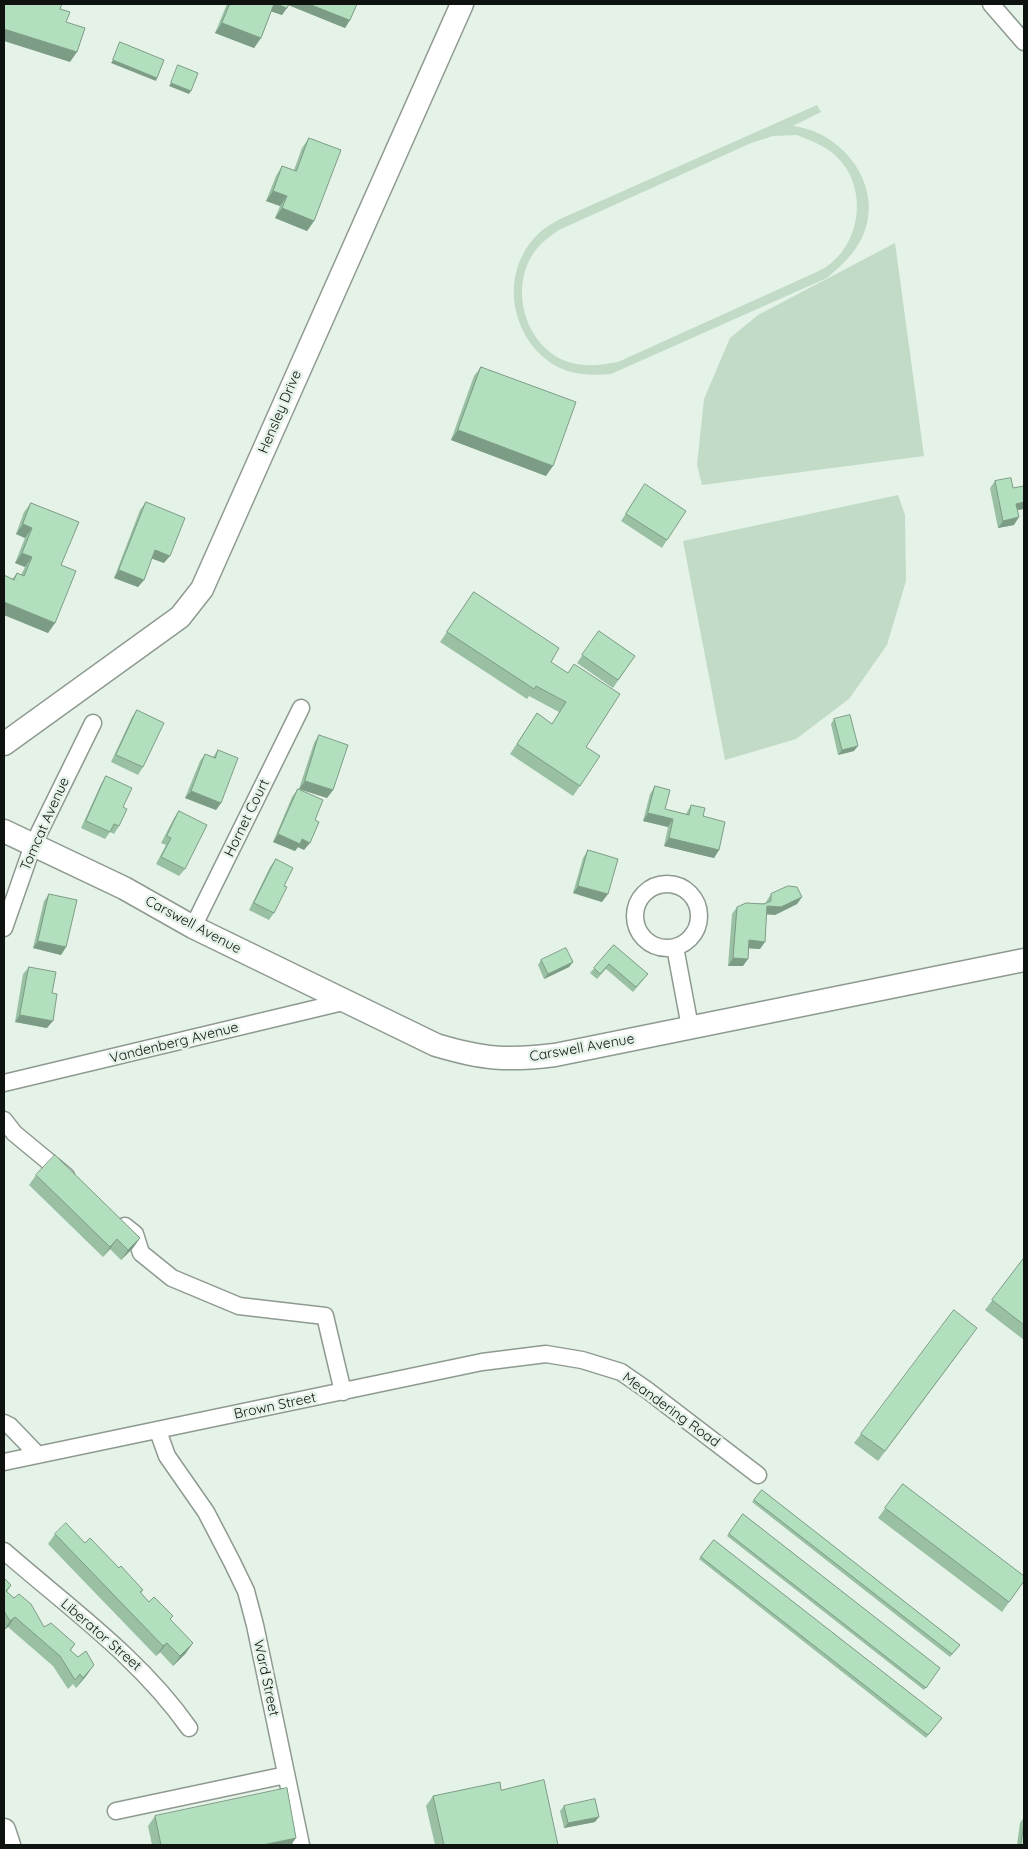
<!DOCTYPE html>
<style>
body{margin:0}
#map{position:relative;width:1028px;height:1849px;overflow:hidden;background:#e5f2e8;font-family:Quicksand,sans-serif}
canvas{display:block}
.frame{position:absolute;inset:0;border:5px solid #0f1310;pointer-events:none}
</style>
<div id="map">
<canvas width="1028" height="1849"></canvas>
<div class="frame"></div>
</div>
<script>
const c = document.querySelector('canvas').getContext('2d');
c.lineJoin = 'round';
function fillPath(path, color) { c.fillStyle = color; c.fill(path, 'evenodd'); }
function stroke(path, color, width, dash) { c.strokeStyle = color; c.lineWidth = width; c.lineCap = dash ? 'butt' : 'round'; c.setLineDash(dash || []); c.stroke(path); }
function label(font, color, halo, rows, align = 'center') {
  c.font = font + ' Quicksand,sans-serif'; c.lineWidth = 5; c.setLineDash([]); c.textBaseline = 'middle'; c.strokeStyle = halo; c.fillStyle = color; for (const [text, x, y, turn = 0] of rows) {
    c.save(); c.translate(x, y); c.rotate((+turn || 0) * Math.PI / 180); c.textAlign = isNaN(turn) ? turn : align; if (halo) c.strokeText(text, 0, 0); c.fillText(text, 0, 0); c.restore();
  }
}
const green = new Path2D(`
 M817 105 821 112 793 126C844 132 886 188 862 238 853 255 841 266 827 278L611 374C593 375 575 376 558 367 510 341 498 273 538 234 544 228 553 223 560 219ZM797 135C812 141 826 146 837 157 867 186 862 239 830 264 824 269 816 272 810 275L618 362C602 365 588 367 572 363 523 350 505 280 541 244 546 239 553 234 559 230L751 143 773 136Z
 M895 243 924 456 702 485 697 465 704 399 730 338 758 315Z
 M898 495 905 515 906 581 887 645 849 699 796 739 725 760 683 541Z`);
const street = new Path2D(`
 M991 4 1024 42
 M635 916a32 32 0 1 1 64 0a32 32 0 1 1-64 0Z
 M193 927 301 708
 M4 928 33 845 93 723
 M675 947 690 1027
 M4 1083 343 1002
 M4 1120 14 1133 66 1176
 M125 1226 135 1234 141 1253 172 1278 239 1306 325 1316 343 1392
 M4 1423 10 1426 38 1455
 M158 1431 167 1456 206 1512 232 1562 246 1591 255 1625 301 1845
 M4 1462 482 1362 546 1354 582 1360 621 1372 647 1390 758 1475
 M4 1551C68 1607 140 1658 189 1728
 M116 1811 286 1775`);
const secondary = new Path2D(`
 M4 744 180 617 202 589 462 4
 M4 831 124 888 193 927 436 1045C483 1059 506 1061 555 1055L1024 960
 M4 1830 9 1845`);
const wall = new Path2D(`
 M227 4H357L350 20 345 28 288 5 282 15 271 11 261 38 254 48 215 33Z
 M309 138 314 221 307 231 275 218 280 206 266 201 276 176 282 166 294 170 302 148Z
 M481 367 546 476 451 440 474 376Z
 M995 481 1013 488 1024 486V509L1017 510 1014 525 998 528 990 488Z
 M640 492 667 540 662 548 621 521Z
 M146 502 164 563 152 558 144 580 138 587 114 578 140 510Z
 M31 503 61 565 55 623 48 633 4 615V575L12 579 17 573 21 575 25 567 15 563 25 538 16 534 24 512Z
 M474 592 551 662 586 747 580 786 573 796 510 754 537 713 552 724 559 712 529 696 527 699 440 642Z
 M599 631 635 656 613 688 577 663Z
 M137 710 143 767 138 775 111 762 132 717Z
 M834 719 854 751 838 755 831 724Z
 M319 735 333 790 327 798 299 789 314 743Z
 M218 750 221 803 216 810 185 798 200 761 205 754 213 757Z
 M106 776 123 807 119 826 114 834 110 832 105 839 81 828 101 784Z
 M655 786 665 809 686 814 691 805 703 816 719 850 714 858 664 846 668 827 643 821 650 794Z
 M298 789 315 820 304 850 298 847 295 851 273 842 292 797Z
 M179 811 185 869 179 876 156 864 166 845 161 843 174 818Z
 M588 850 602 902 573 893 583 858Z
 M276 859 284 886 274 913 269 920 249 910 270 867Z
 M49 894 66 947 61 955 33 948 44 901Z
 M771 894 802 897 797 904 775 915 767 914 760 949 748 948 743 966H728L732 914 737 907 766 903V902Z
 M614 945 644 979 633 992 606 969 597 979 590 973Z
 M541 960 573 962 569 967 544 979 538 965Z
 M29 967 52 993 47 1028 15 1022 23 974Z
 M36 1175 140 1238 133 1248 121 1260 110 1249 103 1257 29 1185Z
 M1024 1258V1340L985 1310Z
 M970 1338 878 1461 854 1443 861 1434Z
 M903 1484 1024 1581 1002 1612 878 1518Z
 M762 1490 960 1645 950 1657 752 1502Z
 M743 1514 940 1668 924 1690 727 1536Z
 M55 1534 85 1543 119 1568 143 1590 141 1593 149 1602 171 1620 186 1653 173 1666 160 1652 156 1656 48 1544Z
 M714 1540 942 1718 926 1738 699 1559Z
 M4 1578 11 1585 7 1592 44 1627 75 1644 71 1650 87 1675 76 1688 73 1684 68 1689 53 1666 8 1627 4 1630Z
 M501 1790 558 1845H435L426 1806 433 1796Z
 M564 1806 595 1822 564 1828 560 1811Z
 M155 1816 291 1845H152L148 1826Z
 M1024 1817V1845H1017L1020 1823Z`);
const shadedWall = new Path2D(`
 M275 4 287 8 282 15 270 11Z
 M286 4H309L350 20 345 28Z
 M222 23 261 38 254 48 215 33Z
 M4 29 77 52 70 62 4 41Z
 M113 60 157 78 156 81 111 63Z
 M171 83 191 91 189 94 169 86Z
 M273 191 287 196 280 206 266 201Z
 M282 208 314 221 307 231 275 218Z
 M458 430 553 466 546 476 451 440Z
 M1024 502V509L1011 511 1016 504Z
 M1019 517 1014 525 998 528 1003 521Z
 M23 524 32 528 25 538 16 534Z
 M155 550 170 556 164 563 150 558Z
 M22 553 32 557 25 567 15 563Z
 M119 570 144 580 138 587 114 578Z
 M4 602 55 623 48 633 4 615Z
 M858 746 854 751 838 755 842 750Z
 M305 781 333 790 327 798 299 789Z
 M191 791 221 803 216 810 185 798Z
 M648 813 673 819 668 827 643 821Z
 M278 834 302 839 310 843 304 850 298 847 295 851 273 842Z
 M669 838 719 850 714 858 664 846Z
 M578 886 608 894 602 902 573 893Z
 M802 897 797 904 775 915 762 914 767 906Z
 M749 940 765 942 760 949 744 948Z
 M38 941 66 947 61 955 33 948Z
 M733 958 748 959 743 966H728Z
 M573 962 569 967 544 979 548 974Z
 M20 1015 53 1021 47 1028 15 1022Z
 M140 1238 133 1248 121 1260 128 1250Z
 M117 1239 110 1249 103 1257 110 1247Z
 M15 1617 8 1627 4 1630 10 1621Z
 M167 1643 160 1652 156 1656 163 1646Z
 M193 1643 186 1653 173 1666 180 1656Z
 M94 1665 87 1675 76 1688 83 1678Z
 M599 1817 595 1822 564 1828 568 1823Z
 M296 1838 291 1845H263Z`);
const building = new Path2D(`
 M4 4H62L60 9 70 12 66 22 85 28 77 52 4 29Z
 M230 4H274L261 38 222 23Z
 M277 4H289L287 8Z
 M309 4H357L350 20Z
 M120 42 164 60 157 78 113 60Z
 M178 65 198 73 191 91 171 83Z
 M309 138 341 150 314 221 282 208 287 196 273 191 282 166 296 171Z
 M481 367 576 402 553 466 458 430Z
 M1011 478 1013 488 1024 486V502L1016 504 1019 517 1003 521 995 481Z
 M645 484 686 511 667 540 626 514Z
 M146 502 185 518 170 556 155 550 144 580 119 570Z
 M31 503 79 522 61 565 76 571 55 623 4 602V575L14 580 17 573 24 576 32 557 22 553 32 528 23 524Z
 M474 592 559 648 551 662 568 673 574 664 620 694 586 747 600 756 580 786 517 744 537 713 552 724 566 702 536 686 534 689 447 632Z
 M599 631 635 656 618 680 582 655Z
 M137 710 164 723 143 767 116 755Z
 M850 715 858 746 842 750 834 719Z
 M319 735 348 745 333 790 305 781Z
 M218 750 238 758 221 803 191 791 205 754 215 758Z
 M106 776 132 788 123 807 127 809 119 826 114 824 110 832 86 821Z
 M655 786 670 790 665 809 689 815 691 805 705 808 703 816 725 822 719 850 669 838 673 819 648 813Z
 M298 789 323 800 315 820 319 822 310 843 302 839 300 844 278 834Z
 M179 811 207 825 185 869 161 857 171 838 167 836Z
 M588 850 618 859 608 894 578 886Z
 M276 859 293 868 284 886 287 887 274 913 254 903Z
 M788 886 797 887 802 897 781 907 767 906 765 942 749 940 748 959 733 958 737 907 746 903 764 904 771 901V894Z
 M49 894 77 900 66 947 38 941Z
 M614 945 648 974 636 987 609 964 600 974 594 968Z
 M566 948 573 962 548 974 541 960Z
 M29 967 56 972 52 993 57 994 53 1021 20 1015Z
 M55 1155 140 1238 128 1250 117 1239 110 1247 36 1175Z
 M1024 1258V1325L992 1300Z
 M954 1310 977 1328 885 1451 861 1434Z
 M903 1484 1024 1576V1581L1009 1602 885 1508Z
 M762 1490 960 1645 952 1654 754 1500Z
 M743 1514 940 1668 926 1688 729 1534Z
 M66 1523 85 1543 90 1538 119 1568 121 1566 143 1590 140 1592 149 1602 154 1597 173 1616 170 1619 193 1643 180 1656 167 1643 163 1646 55 1534Z
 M714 1540 942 1718 928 1735 701 1557Z
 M4 1578 11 1585 6 1591 14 1598 19 1594 31 1604 44 1627 51 1623 75 1644 70 1650 78 1657 86 1651 94 1665 83 1678 80 1674 75 1680 60 1656 15 1617 10 1621 4 1611Z
 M544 1780 558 1845H444L433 1796 500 1782 501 1790Z
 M287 1788 296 1838 263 1845H161L155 1816Z
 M595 1799 599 1817 568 1823 564 1806Z
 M1024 1824V1845H1021Z`);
const streetNames = [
 ["Hensley Drive",280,412,-67],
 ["Hornet Court",247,818,-64],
 ["Tomcat Avenue",45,824,-66],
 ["Carswell Avenue",193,925,28],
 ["Vandenberg Avenue",174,1043,-14],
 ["Carswell Avenue",582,1048,-10],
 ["Brown Street",275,1406,-12],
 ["Meandering Road",671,1410,36],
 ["Liberator Street",101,1635,41],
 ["Ward Street",266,1678,78]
];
fillPath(green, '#c1dbc7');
stroke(street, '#8e9a90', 19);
stroke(secondary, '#8e9a90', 25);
stroke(street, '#fff', 16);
stroke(secondary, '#fff', 22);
fillPath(wall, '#99c0a3');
fillPath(shadedWall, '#7d9c85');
fillPath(building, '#b2dfbe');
stroke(building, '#7d9c85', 1);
label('14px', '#0f1310', '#e5f2e8', streetNames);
</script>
